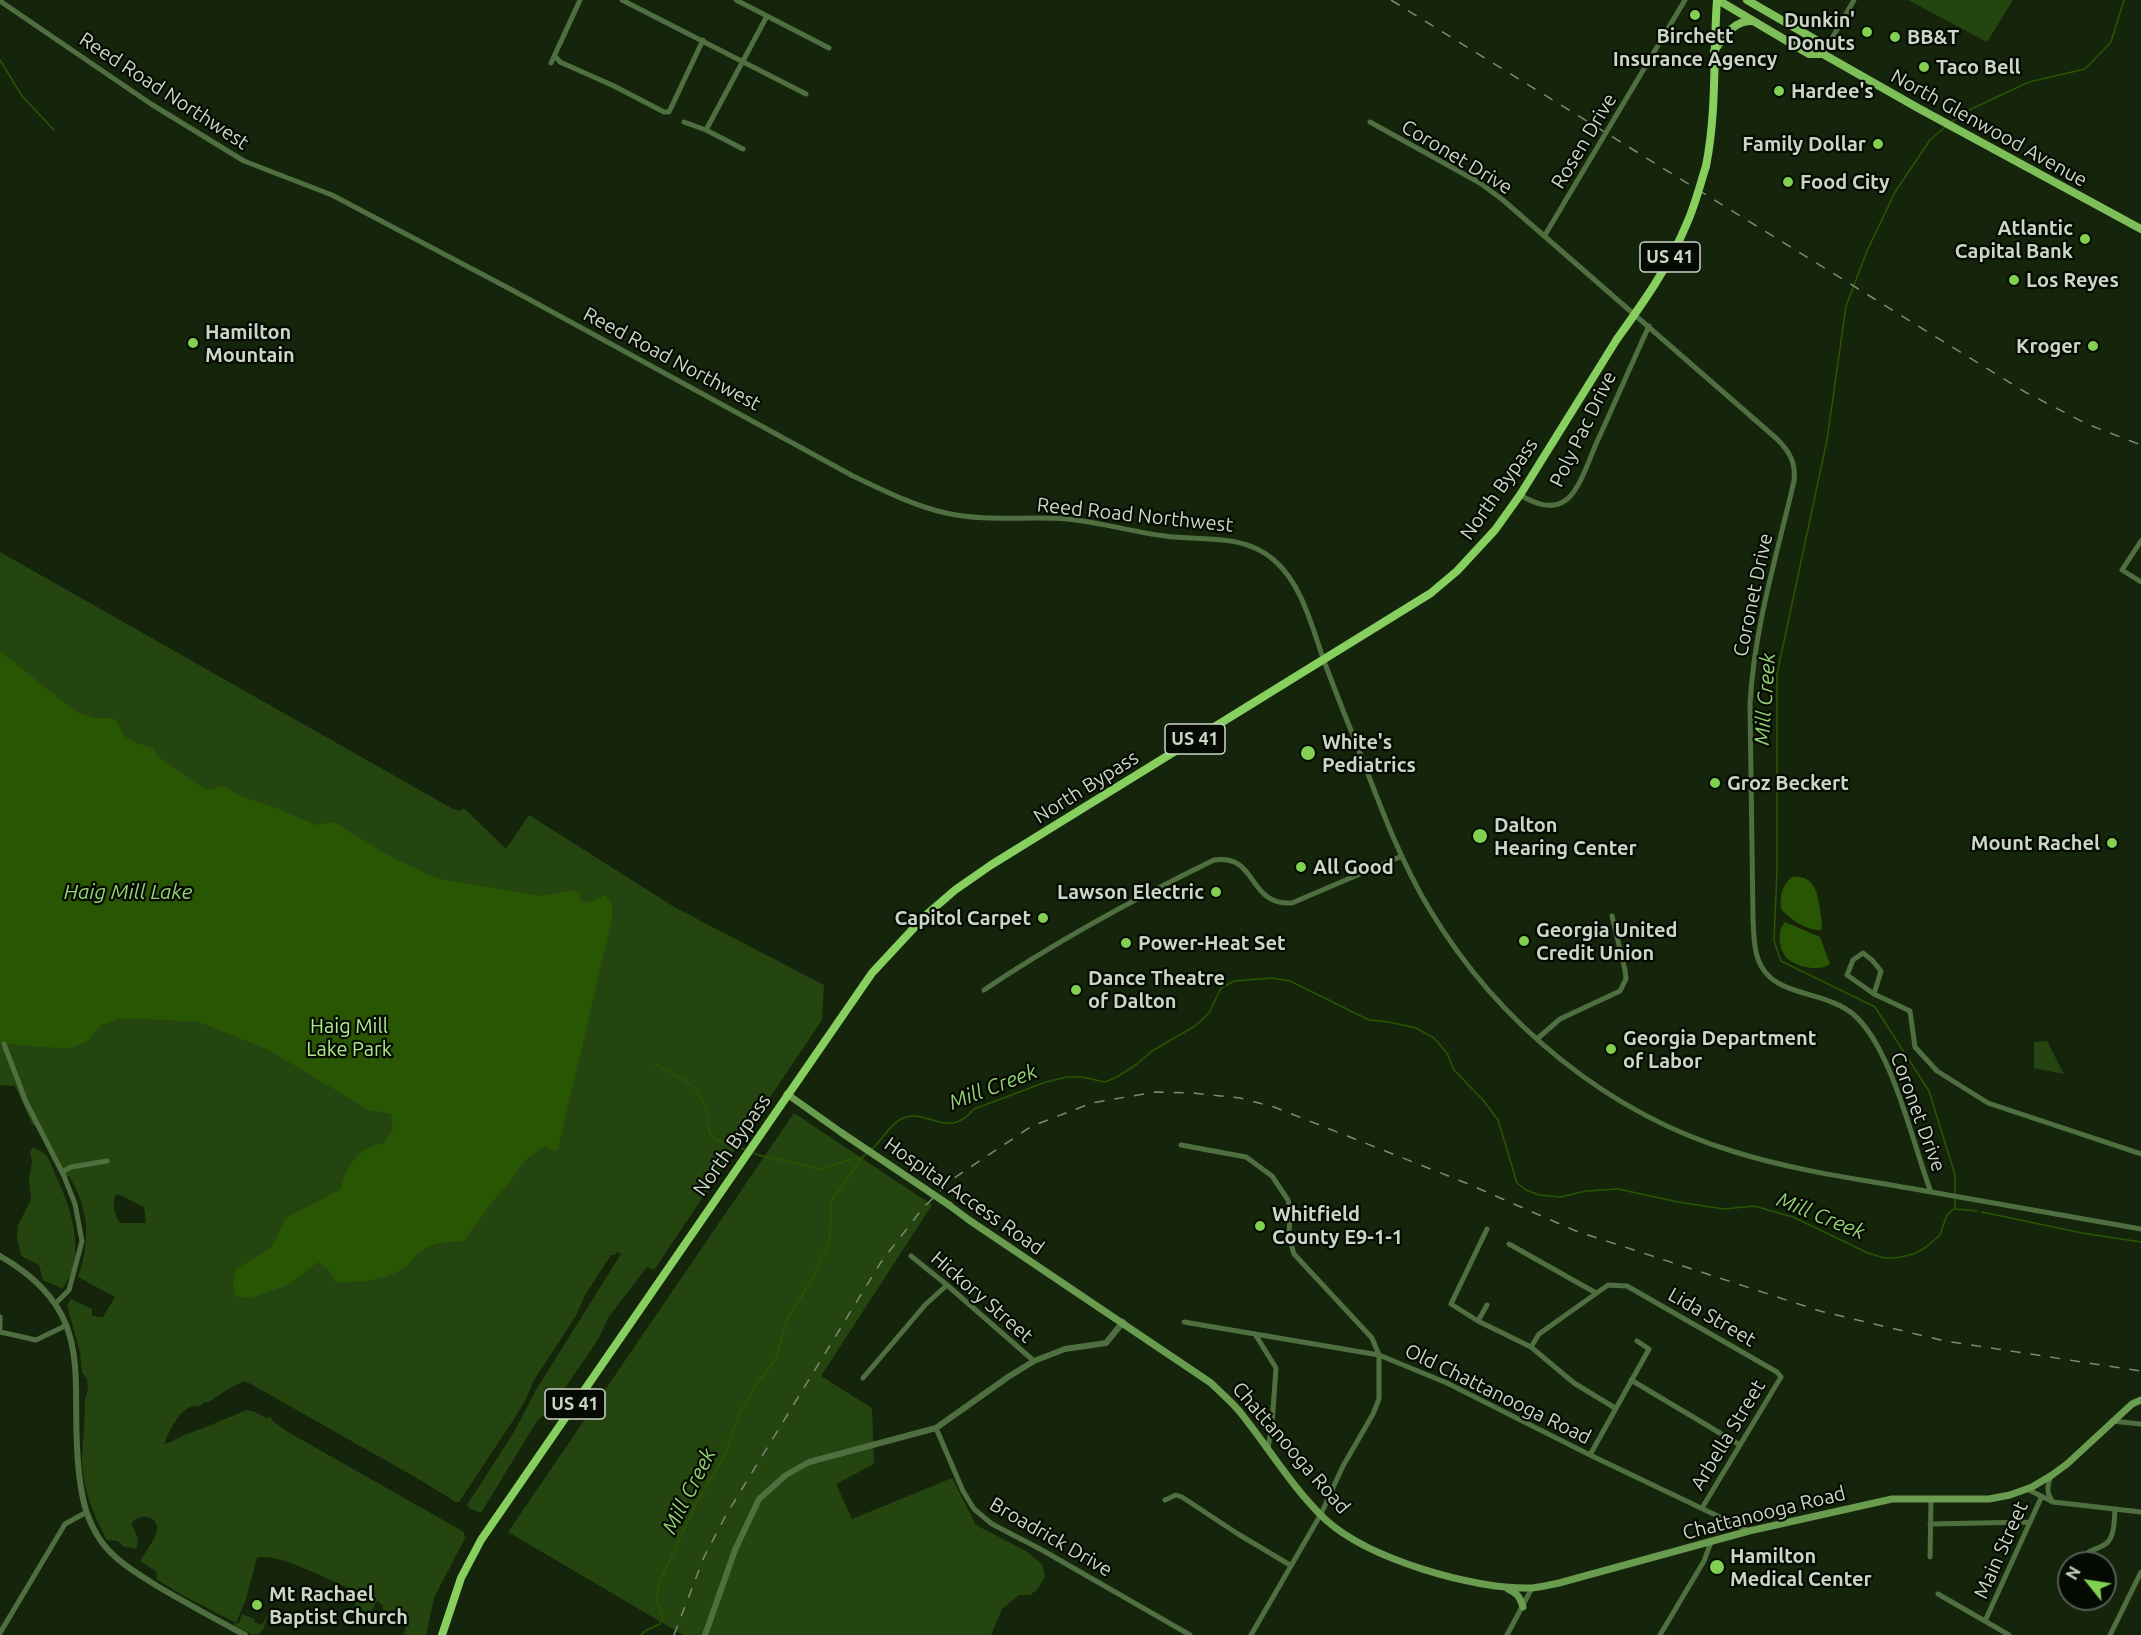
<!DOCTYPE html>
<style>
body{margin:0}
#map{position:relative;width:2141px;height:1635px;overflow:hidden;background:#14250b;font-family:Ubuntu,sans-serif}
canvas{display:block}
.north{position:absolute;left:2057px;top:1551px;width:60px;height:60px;box-sizing:border-box;background:#050b03;border:2px solid #545c51;border-radius:50%;rotate:300deg;font-size:16px;font-weight:700;line-height:24px;text-align:center;color:#cbd6c6}
.north::after{content:'';display:block;margin:auto;width:21px;height:27px;background:#81d051;clip-path:polygon(50% 0,100% 100%,50% 72%,0 100%)}
</style>
<div id="map">
<canvas width="2141" height="1635"></canvas>
<div class="north">N</div>
</div>
<script>
const c = document.querySelector('canvas').getContext('2d');
c.lineJoin = 'round';
function fillPath(path, color) { c.fillStyle = color; c.fill(path, 'evenodd'); }
function stroke(path, color, width, dash) { c.strokeStyle = color; c.lineWidth = width; c.lineCap = dash ? 'butt' : 'round'; c.setLineDash(dash || []); c.stroke(path); }
function label(font, color, halo, rows, align = 'center') {
  c.font = font + ' Ubuntu,sans-serif'; c.lineWidth = 4.5; c.setLineDash([]); c.textBaseline = 'middle'; c.strokeStyle = halo; c.fillStyle = color; for (const [text, x, y, turn = 0] of rows) {
    c.save(); c.translate(x, y); c.rotate((+turn || 0) * Math.PI / 180); c.textAlign = isNaN(turn) ? turn : align; if (halo) c.strokeText(text, 0, 0); c.fillText(text, 0, 0); c.restore();
  }
}
const green = new Path2D(`
 M1908 0H2013L1987 42Z
 M0 552 453 809 459 811 464 808 506 849 529 815 676 908 824 985 822 1020 654 1270 647 1267 608 1318 599 1338 561 1394 544 1415 537 1421 481 1513 469 1508 467 1505 514 1432 536 1390 621 1254 617 1252 615 1255H611L585 1295 576 1316 534 1380 525 1401 516 1416 459 1502H456L415 1477 249 1383 244 1381 228 1389 209 1402H205L200 1406C181 1403 170 1430 164 1444 173 1442 179 1437 187 1434 207 1427 227 1418 246 1410L253 1411 266 1418 270 1417 275 1423 288 1432 464 1532 465 1538 434 1598 426 1635H404L408 1617 382 1609 383 1605 377 1601 370 1614 354 1607 360 1593C337 1585 278 1551 257 1558L246 1599 236 1623H239L242 1614 255 1619 254 1622 262 1625 269 1612 264 1628 259 1634 253 1635 234 1625 236 1623 184 1596 156 1579 157 1572 140 1561C144 1555 156 1537 157 1531 160 1518 141 1510 131 1524 135 1531 142 1542 135 1549L123 1546 118 1541 107 1540C94 1516 82 1487 82 1459 83 1439 85 1418 85 1398L88 1391 87 1379 82 1373 80 1352 67 1305 71 1299 92 1309V1315L97 1317H103L115 1297 78 1277C91 1239 89 1211 69 1176L66 1177 37 1125 33 1126 15 1086 0 1085ZM116 1194C126 1196 133 1203 144 1207L146 1223H120C115 1216 111 1202 116 1194Z
 M2047 1041 2064 1074 2034 1068V1042Z
 M794 1113 932 1205 821 1376 872 1408 874 1464 836 1484 852 1519 952 1478 976 1525 1026 1551 1043 1565 1045 1577 1037 1590 1030 1595H1019L1002 1609 991 1635H683L508 1532Z
 M33 1147C37 1150 41 1151 45 1154 49 1158 53 1169 55 1174 71 1207 88 1256 62 1289 56 1284 50 1284 43 1280L39 1265 21 1256 17 1237 18 1225 31 1200 29 1179 32 1162 30 1151Z`);
const water = new Path2D(`
 M0 651 76 712 95 718H113L119 725 124 736 139 744 152 748 159 757 206 790 224 786 242 797 269 805 316 825 334 822 382 852 435 878 541 896 574 890 580 894V899L587 903 605 895 612 904V919L558 1149 554 1151 546 1146 530 1156 518 1169 512 1179 490 1205 463 1242C444 1241 430 1242 416 1256 411 1260 408 1266 403 1269 382 1281 358 1283 335 1282L329 1270 318 1262 288 1285 252 1297H236L233 1285 236 1269 271 1248 286 1218 341 1189C344 1169 360 1144 383 1144L393 1129 391 1114 369 1110 269 1050 199 1022 147 1019H119L101 1025 87 1041 72 1048 35 1047 0 1042Z
 M1792 877C1814 875 1818 892 1820 910 1821 917 1823 923 1821 930 1807 931 1790 919 1781 909 1780 896 1781 886 1792 877Z
 M1785 922 1820 937 1830 964C1821 972 1798 967 1789 960 1779 952 1776 932 1785 922Z`);
const stream = new Path2D(`
 M0 60 22 96 54 130
 M1952 122 1965 112 2029 82 2085 69 2111 42 2124 0
 M654 1064C678 1076 700 1084 707 1113 709 1120 707 1130 711 1136 716 1142 738 1147 746 1150
 M872 1149C881 1141 890 1125 901 1119 928 1106 946 1142 974 1109L1046 1082 1067 1077H1082L1105 1082 1117 1077 1137 1064 1152 1051 1195 1026 1209 1013 1221 988 1234 981 1272 978 1290 981 1369 1020 1389 1022 1416 1028 1434 1038 1447 1053 1454 1070 1483 1100 1498 1120 1517 1183 1526 1190 1539 1195 1561 1197 1586 1191 1618 1189 1678 1202 1724 1209 1754 1206 1793 1217 1868 1253 1884 1258H1896L1914 1254 1926 1247 1940 1235 1947 1215 1955 1208V1175L1929 1091 1875 1007 1781 961 1774 941 1777 870V674L1827 440 1846 306 1867 251 1895 192 1930 140 1945 127
 M753 1153C774 1161 799 1161 819 1170L854 1158H861
 M1956 1209 1977 1211
 M1982 1212 2082 1233 2141 1242
 M641 1635 645 1631 660 1624 663 1617 656 1600 659 1583 697 1502 724 1456 740 1413 756 1385 776 1359 787 1319 811 1281 830 1241 831 1201 862 1158 868 1152`);
const minor = new Path2D(`
 M622 0 806 94
 M736 0 829 48
 M0 1 151 104 244 161 332 195 512 290 853 476C883 490 914 506 946 513 985 522 1027 516 1067 519 1100 522 1132 532 1165 536 1203 541 1243 533 1274 560 1302 584 1312 627 1324 661 1334 687 1344 714 1355 740 1377 797 1398 857 1430 910 1498 1023 1608 1114 1735 1152 1799 1172 1866 1180 1931 1192
 M1823 54 1854 0
 M555 56 560 62 614 86 664 112H669L703 40
 M551 63 580 0
 M684 122 706 130 743 149
 M1370 122 1480 183 1503 200 1777 439C1790 452 1796 463 1794 481 1777 555 1754 628 1750 704L1753 919C1754 932 1753 946 1758 959 1771 998 1823 989 1853 1014 1892 1047 1912 1142 1931 1192L2141 1229
 M706 130 767 16
 M1545 235 1685 0
 M1520 495C1534 503 1551 511 1566 500 1579 491 1590 458 1596 444 1614 405 1631 365 1649 326
 M2141 541 2122 570 2141 582
 M984 990C1058 940 1134 899 1214 860 1259 854 1246 905 1292 903L1402 856
 M1874 994 1881 971 1872 960 1863 953 1853 960 1847 975 1874 994 1910 1011 1915 1047 1937 1071 1988 1103 2141 1154
 M1537 1039 1560 1019 1620 991 1626 979 1625 970 1612 916
 M4 1044 26 1102 64 1176 75 1204 82 1241 69 1290 55 1304
 M1181 1145 1246 1157 1272 1176 1288 1200 1290 1210 1289 1237 1294 1254 1372 1338 1379 1355V1399L1373 1414 1343 1466 1321 1514 1251 1635
 M62 1172 71 1167 107 1161
 M1487 1229 1451 1304 1478 1321 1531 1347 1574 1383 1615 1408
 M1509 1244 1596 1293
 M911 1256 947 1285 1034 1361
 M0 1317V1328
 M1478 1321 1487 1305
 M1184 1322 1379 1355 1447 1383 1590 1455 1749 1531
 M0 1332 36 1340 67 1325
 M1255 1334 1276 1368 1272 1424 1268 1448
 M1531 1347 1539 1334 1608 1285 1627 1286 1777 1372 1781 1377 1702 1508
 M863 1378 925 1305 947 1285
 M1631 1380 1740 1445
 M2112 1421 2141 1424
 M936 1428 963 1491 974 1509 992 1524 1042 1550 1190 1635
 M1590 1455 1649 1349 1637 1341
 M2051 1476C2047 1486 2046 1493 2053 1502
 M2027 1489 2053 1502 2141 1512
 M1165 1500 1176 1495 1182 1497 1238 1534 1290 1565
 M1930 1524 2030 1522
 M1930 1557 1931 1499
 M2081 1563C2088 1546 2096 1552 2107 1543 2115 1535 2114 1520 2115 1509
 M1938 1594 2009 1635
 M2066 1598 2069 1591
 M1985 1621 2041 1498
 M0 1633 65 1524 85 1513
 M1507 1635 1532 1588
 M1660 1635 1704 1561 1711 1542
 M2110 1635 2141 1572`);
const tertiary = new Path2D(`
 M0 1256C104 1315 66 1386 80 1481 83 1504 88 1522 101 1541 115 1561 137 1573 157 1586 186 1603 215 1619 245 1635
 M705 1635 735 1550 759 1499 786 1475 809 1462 936 1428 1008 1377 1034 1361 1065 1349 1106 1343 1123 1322`);
const secondary = new Path2D(`
 M787 1094 842 1133
 M949 1205 969 1220 1211 1383C1221 1393 1232 1402 1240 1412 1269 1448 1293 1489 1326 1520 1369 1559 1474 1590 1532 1588 1541 1587 1550 1585 1559 1583L1749 1531 1892 1499H1989L2010 1495 2032 1487 2052 1475 2067 1464 2132 1404 2141 1400
 M1508 1589C1517 1593 1520 1597 1523 1607`);
const primary = new Path2D(`
 M1718 0 1809 54H1823L1918 108 2141 229
 M1747 0 1816 40 1823 54
 M1714 51C1724 37 1733 21 1751 21`);
const trunk = new Path2D(`
 M1706 166C1717 111 1713 55 1717 0
 M442 1635 461 1578 481 1540 872 973 925 916 955 890 991 865 1431 593 1457 571 1495 530 1520 495 1617 339`);
const rail = new Path2D(`
 M1391 0 2025 392 2087 424 2141 445
 M674 1635 704 1557 726 1515 881 1262 923 1208 951 1180 1032 1126 1092 1103 1155 1092 1193 1093 1240 1098 1274 1107 1466 1183 1576 1231 1820 1311 1945 1341 2141 1371`);
const secondaryBridge = new Path2D(`
 M842 1133 949 1205`);
const trunkBridge = new Path2D(`
 M1617 339C1643 303 1670 265 1687 223 1695 205 1700 185 1706 166`);
const markers = [
 [1695,15,6,"#81d051"],
 [1867,32,6,"#81d051"],
 [1895,37,6,"#81d051"],
 [1924,67,6,"#81d051"],
 [1779,91,6,"#81d051"],
 [1878,144,6,"#81d051"],
 [1788,182,6,"#81d051"],
 [2085,239,6,"#81d051"],
 [2014,280,6,"#81d051"],
 [193,343,6,"#81d051"],
 [2093,346,6,"#81d051"],
 [1308,753,8,"#81d051"],
 [1715,783,6,"#81d051"],
 [1480,836,8,"#81d051"],
 [2112,843,6,"#81d051"],
 [1301,867,6,"#81d051"],
 [1216,892,6,"#81d051"],
 [1043,918,6,"#81d051"],
 [1524,941,6,"#81d051"],
 [1126,943,6,"#81d051"],
 [1076,990,6,"#81d051"],
 [1611,1049,6,"#81d051"],
 [1260,1226,6,"#81d051"],
 [1717,1567,8,"#81d051"],
 [257,1605,6,"#81d051"]
];
const shields = [
 [1670,257,60],
 [1195,739,60],
 [575,1404,60]
];
const shieldNames = [
 ["US 41",1670,257],
 ["US 41",1195,739],
 ["US 41",575,1404]
];
const poiNames = [
 ["Dunkin'",1855,20,"right"],
 ["Donuts",1855,43,"right"],
 ["Birchett",1695,36,"center"],
 ["Insurance Agency",1695,59,"center"],
 ["BB&T",1907,37],
 ["Taco Bell",1936,67],
 ["Hardee's",1791,91],
 ["Family Dollar",1866,144,"right"],
 ["Food City",1800,182],
 ["Atlantic",2073,228,"right"],
 ["Capital Bank",2073,251,"right"],
 ["Los Reyes",2026,280],
 ["Hamilton",205,332],
 ["Mountain",205,355],
 ["Kroger",2081,346,"right"],
 ["White's",1322,742],
 ["Pediatrics",1322,765],
 ["Groz Beckert",1727,783],
 ["Dalton",1494,825],
 ["Hearing Center",1494,848],
 ["Mount Rachel",2100,843,"right"],
 ["All Good",1313,867],
 ["Lawson Electric",1204,892,"right"],
 ["Capitol Carpet",1031,918,"right"],
 ["Georgia United",1536,930],
 ["Credit Union",1536,953],
 ["Power-Heat Set",1138,943],
 ["Dance Theatre",1088,978],
 ["of Dalton",1088,1001],
 ["Georgia Department",1623,1038],
 ["of Labor",1623,1061],
 ["Whitfield",1272,1214],
 ["County E9-1-1",1272,1237],
 ["Hamilton",1730,1556],
 ["Medical Center",1730,1579],
 ["Mt Rachael",269,1594],
 ["Baptist Church",269,1617]
];
const streetNames = [
 ["Reed Road Northwest",164,91,33],
 ["North Glenwood Avenue",1989,128,29],
 ["Rosen Drive",1584,141,-59],
 ["Coronet Drive",1457,157,31],
 ["Reed Road Northwest",672,359,28],
 ["Poly Pac Drive",1583,429,-64],
 ["North Bypass",1499,489,-55],
 ["Reed Road Northwest",1135,515,6],
 ["Coronet Drive",1753,595,-78],
 ["North Bypass",1086,787,-32],
 ["Coronet Drive",1918,1112,70],
 ["North Bypass",732,1145,-55],
 ["Hospital Access Road",964,1196,35],
 ["Hickory Street",982,1297,41],
 ["Lida Street",1712,1317,30],
 ["Old Chattanooga Road",1498,1394,26],
 ["Arbella Street",1728,1435,-59],
 ["Chattanooga Road",1291,1448,49],
 ["Chattanooga Road",1764,1513,-14],
 ["Broadrick Drive",1051,1537,30],
 ["Main Street",2001,1550,-66]
];
const parkNames = [
 ["Haig Mill",349,1026],
 ["Lake Park",349,1049]
];
const waterNames = [
 ["Mill Creek",1765,699,-86],
 ["Haig Mill Lake",128,892],
 ["Mill Creek",993,1087,-21],
 ["Mill Creek",1821,1216,22],
 ["Mill Creek",689,1491,-63]
];
fillPath(green, '#24450f');
fillPath(water, '#295603');
stroke(stream, '#295603', 1.5);
stroke(minor, '#506f40', 5);
stroke(tertiary, '#506f40', 6);
stroke(secondary, '#6a9c4f', 7);
stroke(primary, '#7ebf5a', 8);
stroke(trunk, '#87cf5e', 8);
stroke(rail, '#7d8a76', 1.5, [10, 10]);
stroke(secondaryBridge, '#6a9c4f', 7);
stroke(trunkBridge, '#87cf5e', 8);
for (const [x, y, r, color] of markers) { const dot = new Path2D(); dot.arc(x, y, r, 0, 2 * Math.PI); c.fillStyle = color; c.fill(dot); stroke(dot, '#050b03', 2); }
for (const [x, y, w] of shields) { const box = new Path2D(); box.roundRect(x - w / 2, y - 15, w, 30, 4.5); c.fillStyle = '#050b03'; c.fill(box); stroke(box, '#cbd6c6', 1.5); }
label('bold 18px', '#cbd6c6', null, shieldNames);
label('bold 20px', '#cbd6c6', '#050b03', poiNames, 'left');
label('20px', '#cbd6c6', '#050b03', streetNames);
label('20px', '#abed88', '#050b03', parkNames);
label('italic 21px', '#93d370', '#050b03', waterNames);
</script>
